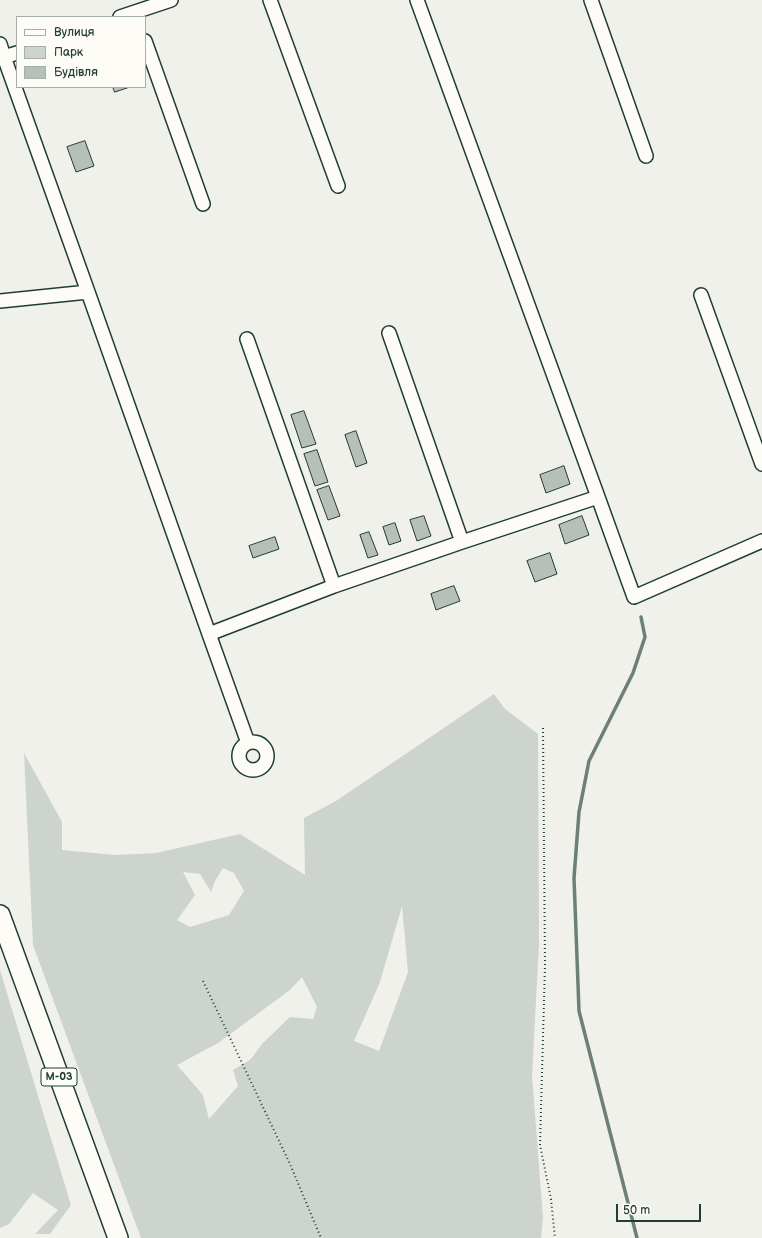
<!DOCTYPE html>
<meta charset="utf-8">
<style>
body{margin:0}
#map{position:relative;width:762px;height:1238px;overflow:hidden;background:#f0f1eb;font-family:"Balsamiq Sans",sans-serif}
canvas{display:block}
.legend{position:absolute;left:16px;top:16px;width:130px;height:72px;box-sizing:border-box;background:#fdfcf7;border:1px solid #a4b0a9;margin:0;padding:5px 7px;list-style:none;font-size:12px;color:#1f3d34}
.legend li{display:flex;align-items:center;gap:8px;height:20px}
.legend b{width:20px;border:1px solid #a4b0a9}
.scale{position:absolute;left:616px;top:1204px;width:85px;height:18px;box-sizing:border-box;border:2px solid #1f3d34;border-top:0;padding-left:5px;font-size:12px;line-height:14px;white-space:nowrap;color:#1f3d34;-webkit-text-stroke:3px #fdfcf7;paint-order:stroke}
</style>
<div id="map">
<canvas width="762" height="1238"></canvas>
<ul class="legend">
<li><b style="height:5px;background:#fdfcf7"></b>Вулиця</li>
<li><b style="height:11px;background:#cdd3cd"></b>Парк</li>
<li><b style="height:11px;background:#b6bfb8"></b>Будівля</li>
</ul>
<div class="scale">50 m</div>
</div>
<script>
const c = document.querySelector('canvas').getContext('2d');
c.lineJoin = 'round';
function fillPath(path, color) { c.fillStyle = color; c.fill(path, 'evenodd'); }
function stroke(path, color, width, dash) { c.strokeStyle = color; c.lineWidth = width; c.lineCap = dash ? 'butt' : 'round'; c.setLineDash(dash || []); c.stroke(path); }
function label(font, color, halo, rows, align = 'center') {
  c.font = font + ' "Balsamiq Sans",sans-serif'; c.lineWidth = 4; c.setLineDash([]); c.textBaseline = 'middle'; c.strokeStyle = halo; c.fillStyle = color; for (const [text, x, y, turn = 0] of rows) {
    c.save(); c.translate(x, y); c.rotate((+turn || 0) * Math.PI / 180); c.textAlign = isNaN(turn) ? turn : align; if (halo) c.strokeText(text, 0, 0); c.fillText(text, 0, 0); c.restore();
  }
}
const green = new Path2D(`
 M494 694 505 709 538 734 539 945 532 1075 543 1218 541 1238H141L33 945 24 753 62 822V850L116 855 156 853 240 834 305 875 304 818 336 801ZM223 868 234 873 244 891 229 915 190 927 177 920 195 895 183 872 200 874 211 892 215 881ZM402 906 408 972 379 1051 354 1041 380 982ZM302 977 317 1007 313 1019 290 1017 263 1043 250 1060 233 1070 238 1086 209 1119 203 1095 177 1065 218 1043 290 990Z
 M0 970 71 1205 50 1234H35L58 1210 33 1193 9 1224 0 1228Z`);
const stream = new Path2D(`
 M637 1238 579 1011 574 878 579 812 589 761 633 673 645 637 641 617`);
const building = new Path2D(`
 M113 87H130L115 92Z
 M85 141 94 166 76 172 67 147Z
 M304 411 316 444 302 448 291 415Z
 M356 431 367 463 356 467 345 435Z
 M317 450 328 482 315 486 304 454Z
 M564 466 570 484 546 493 540 475Z
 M329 486 340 516 328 520 317 490Z
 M424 516 431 536 417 541 410 520Z
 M582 516 589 535 565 544 559 525Z
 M395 523 401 541 389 545 383 527Z
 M369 532 378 555 368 558 360 535Z
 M275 537 279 549 253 558 249 546Z
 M550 553 557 574 535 582 527 561Z
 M454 586 460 601 436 610 431 594Z`);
const path = new Path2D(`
 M543 728 545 965 540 1145 551 1199 555 1238
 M203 981 290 1164 321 1238`);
const minor = new Path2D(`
 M270 0 338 186
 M417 0 598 497
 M591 0 646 156
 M120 17 171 0
 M145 41 203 204
 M0 44 4 57
 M17 53 4 57 88 292
 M701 295 762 464
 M0 301 88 292 209 634 334 586 462 542 598 497 634 597 762 541
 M389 333 462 542
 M247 339 334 586
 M209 634 248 743
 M239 756a14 14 0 1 1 28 0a14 14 0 1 1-28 0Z`);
const highway = new Path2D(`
 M0 915 118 1238`);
const shields = [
 [59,1077,36]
];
const shieldNames = [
 ["М-03",59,1077]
];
fillPath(green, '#cdd3cd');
stroke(stream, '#6c8077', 3.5);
fillPath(building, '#b6bfb8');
stroke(building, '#1f3d34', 1);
stroke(minor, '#1f3d34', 16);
stroke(highway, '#1f3d34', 22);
stroke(path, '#1f3d34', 2, [1, 3]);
stroke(minor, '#fdfcf7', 13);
stroke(highway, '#fdfcf7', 19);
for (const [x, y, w] of shields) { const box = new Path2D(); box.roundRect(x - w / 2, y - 9, w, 18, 3); c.fillStyle = '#fdfcf7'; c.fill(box); stroke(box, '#1f3d34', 1); }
label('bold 11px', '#1f3d34', null, shieldNames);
</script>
